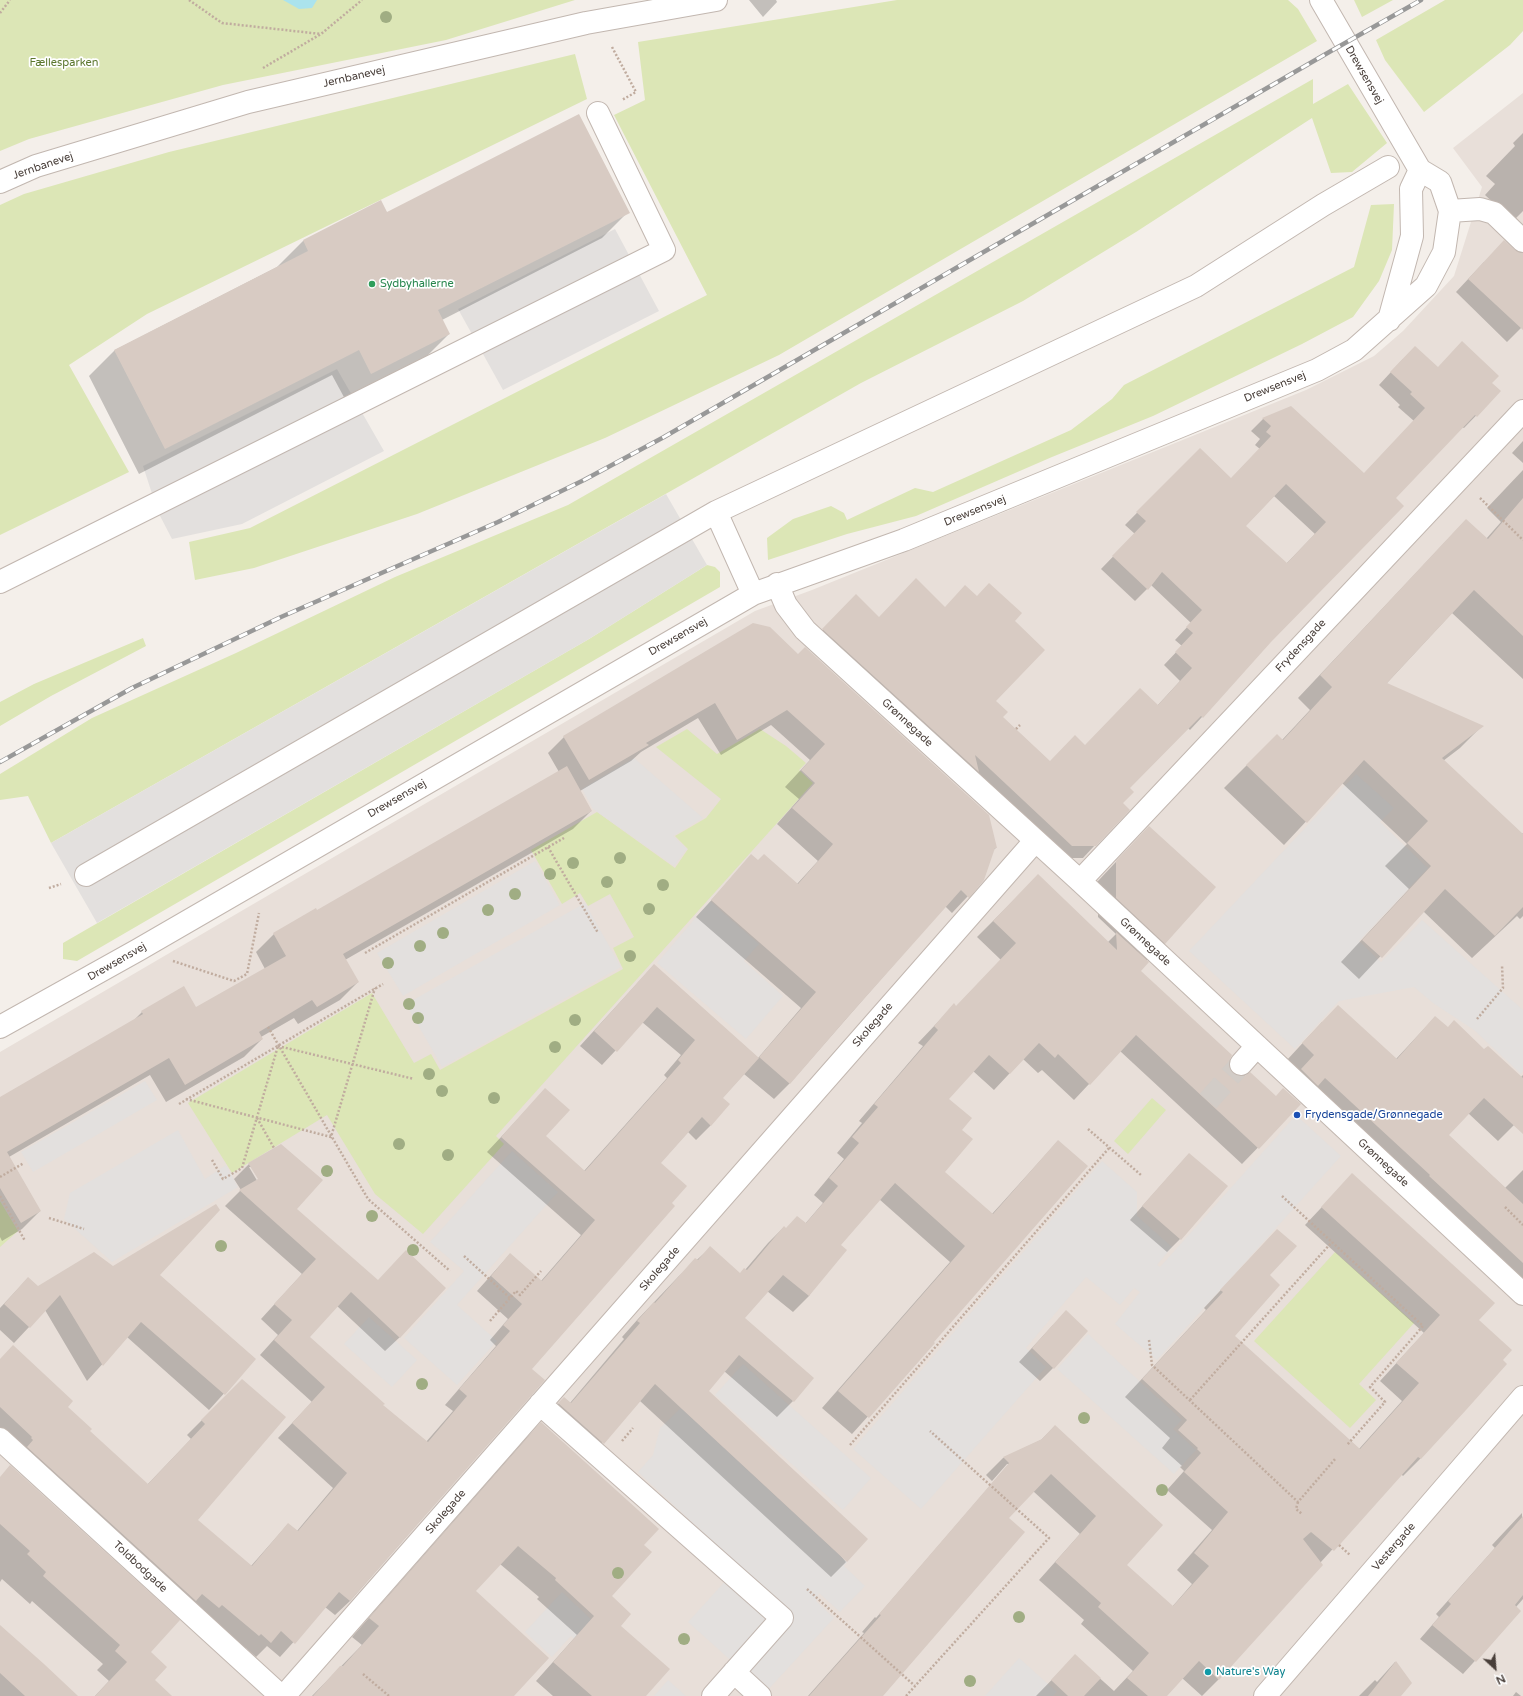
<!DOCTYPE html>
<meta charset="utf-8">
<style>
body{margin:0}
#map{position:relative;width:1523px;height:1696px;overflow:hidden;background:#f4efea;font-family:"Varela Round",sans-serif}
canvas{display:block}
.north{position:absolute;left:1475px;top:1648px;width:40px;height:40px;-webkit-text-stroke:3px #fff;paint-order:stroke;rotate:154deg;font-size:11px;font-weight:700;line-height:16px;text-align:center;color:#483e39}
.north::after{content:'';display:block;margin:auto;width:14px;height:18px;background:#483e39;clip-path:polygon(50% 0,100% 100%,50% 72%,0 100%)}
</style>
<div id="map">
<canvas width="1523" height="1696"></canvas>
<div class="north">N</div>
</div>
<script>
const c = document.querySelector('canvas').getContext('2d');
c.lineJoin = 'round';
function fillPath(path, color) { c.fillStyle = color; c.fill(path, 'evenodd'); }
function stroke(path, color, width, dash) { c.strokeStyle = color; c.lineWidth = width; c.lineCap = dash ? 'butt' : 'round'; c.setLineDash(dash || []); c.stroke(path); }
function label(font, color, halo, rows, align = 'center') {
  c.font = font + ' "Varela Round",sans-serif'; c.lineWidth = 3.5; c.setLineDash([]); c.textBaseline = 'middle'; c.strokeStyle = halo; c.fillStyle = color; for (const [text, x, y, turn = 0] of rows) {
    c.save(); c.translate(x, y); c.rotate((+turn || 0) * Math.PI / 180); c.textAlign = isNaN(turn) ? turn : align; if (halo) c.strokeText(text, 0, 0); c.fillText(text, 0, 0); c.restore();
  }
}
const residential = new Path2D(`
 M1523 93V1696H0V1052L755 611 812 590 1306 390 1374 356 1403 331 1454 276 1482 187 1453 148Z`);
const green = new Path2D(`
 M0 0H575L446 40 223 85 29 139 0 151Z
 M897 0H1288L1298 9 1317 41 779 355 605 438 417 514 254 568 195 580 189 542 250 528 707 295 614 115 645 100 638 42Z
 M1354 0H1393L1362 17Z
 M1445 0H1523V31L1510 45 1424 112 1385 60 1376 40Z
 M575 54 587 99 147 314 69 365 129 472 0 535V205L24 194 169 152Z
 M1313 79V104L1348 84 1387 143 1352 172 1331 173 1312 118 1136 232 1023 301 861 383 51 843 28 796 0 800V774L92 718 236 653 395 577 568 505Z
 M1394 204 1392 250 1379 281 1353 317 1302 344 1153 416 1052 457 916 516 847 534 768 560 767 538 793 519 831 506 844 513 847 520 915 488 933 492 1071 430 1112 399 1124 385 1354 267 1371 205Z
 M707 565 715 567 720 572V587L77 961 63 959V943L589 639Z
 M143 638 146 646 51 696 0 726V702L34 684Z
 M687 729 717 754 760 729 786 746 806 763 799 770 813 783 496 1136 504 1144 423 1234 375 1194 327 1115 232 1173 188 1103 372 993 414 1063 431 1054 440 1070 623 969 613 948 634 937 610 894 588 906 580 893 562 904 531 850 597 812 675 868 688 849 675 836 706 818 721 799 656 747Z
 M1152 1098 1166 1110 1128 1154 1114 1141Z
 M0 1201 18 1231 0 1247Z
 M1335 1252 1414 1323 1359 1384 1376 1400 1350 1428 1254 1341Z`);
const parking = new Path2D(`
 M615 229 659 311 503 390 458 309Z
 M337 369 384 451 242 524 172 539 158 512 143 466Z
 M666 494 707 565 589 639 97 923 51 843Z
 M634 758 703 818 673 836 687 849 674 866 593 809 582 789Z
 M1356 774 1394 808 1380 822 1428 868 1359 941 1381 962 1422 920 1523 1010V1071L1521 1074 1474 1030 1433 1003 1414 987 1339 1001 1295 1049 1189 951Z
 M535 861 560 905 403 996 377 953Z
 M710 901 759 944 744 961 783 996 746 1039 657 963Z
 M585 903 621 967 442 1067 406 1004Z
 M145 1081 157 1100 33 1172 21 1152Z
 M1296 1115 1341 1156 1157 1360 1115 1324 1140 1292 1134 1288 1120 1305 1086 1277 1026 1348 1046 1367 921 1509 853 1449 1102 1161 1137 1192V1216L1172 1247 1157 1265 1160 1267Z
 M178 1130 205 1179 226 1165 238 1187 112 1262 64 1219 70 1193Z
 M512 1151 558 1192 457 1305 497 1341 457 1385 404 1338 464 1271 430 1242Z
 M369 1317 417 1360 392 1387 344 1344Z
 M1088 1334 1182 1420 1173 1429 1196 1450 1174 1474 1057 1369Z
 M743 1364 871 1478 843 1510 715 1395Z
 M681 1408 847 1562 844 1566 865 1586 840 1612 819 1593 816 1601 834 1618 766 1692 688 1622 739 1566 638 1472 653 1455 660 1428Z
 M562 1592 609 1636 592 1655 571 1636 552 1657 525 1632Z
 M1019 1658 1057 1692 1053 1696H985Z
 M668 1680 686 1696H654Z`);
const water = new Path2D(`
 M283 0H317L312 8 299 9Z`);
const shadow = new Path2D(`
 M749 0H776L777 2 763 17Z
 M1523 133V211L1513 221 1485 195 1495 184 1486 176 1515 146 1513 143Z
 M381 202 387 213 628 212 602 238 442 320 449 334 423 360 345 399 332 375 139 474 89 376 115 350 277 267 303 241Z
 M1484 262 1523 273V326L1507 342 1456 292Z
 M1403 359 1491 383 1500 391 1464 428 1462 427 1394 498 1271 641 1202 717 1190 730 1188 728 1129 788 1122 803 1095 845 1083 858H1060L811 642 844 608 879 618 945 608 977 597 1014 621 994 701 1002 717 1050 762 1084 746 1157 706 1180 681 1164 665 1182 646 1175 640 1191 623 1151 585 1135 601 1101 569 1135 534 1125 525 1200 449 1231 479 1260 449 1255 445 1260 439 1251 431 1263 419 1291 407 1364 474 1414 421 1398 407 1400 405 1379 385ZM1274 496 1315 534 1286 564 1245 526Z
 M1523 441V463L1512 453Z
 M1523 470V679L1452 613 1386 684 1482 726 1460 748 1443 761 1522 834 1523 833V916L1520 919 1517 916 1472 958 1423 911 1359 979 1341 962 1409 889 1385 866 1407 844 1342 783 1284 845 1224 788 1255 757 1282 740 1310 710 1298 698 1466 520 1486 539 1501 522 1487 508Z
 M753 624 996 848 993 850 983 880 952 913 945 906 790 1083 774 1099 744 1074 722 1098 711 1125 696 1140 688 1132 660 1163 531 1369 543 1380 350 1601 335 1615 325 1607 280 1657 267 1646 256 1657 246 1648 244 1650 0 1435V1359L66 1407 89 1431 147 1485 191 1439 187 1435 242 1380 196 1520 251 1566 288 1524 297 1531 333 1488 278 1438 312 1402 260 1355 278 1335 261 1319 302 1274 225 1206 241 1190 234 1179 249 1164 296 1210 400 1337 385 1351 337 1306 309 1337 382 1405 426 1442 453 1411 445 1405 496 1346 490 1340 508 1319 477 1291 510 1254 541 1281 581 1235 487 1152 545 1090 544 1136 584 1171 667 1078 664 1075 681 1055 642 1022 602 1065 580 1046 654 965 758 1058 801 1008 696 917 752 856 758 861 797 884 818 861 777 824 799 799 785 787 810 760 771 725 721 755 698 718 641 752 631 761 580 791 591 811 573 829 345 960 358 982 340 1000 298 1024 294 1018 261 1037 262 1039 244 1057 166 1102 150 1075 9 1157 40 1211 22 1229 2 1241 0 1237V1098L133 1021 142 1012 196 1008 265 969 256 952 274 934 317 912 559 772 548 753 564 737ZM249 1167H252L261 1183 259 1184Z
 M1130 847 1165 943 1146 961 1140 971 1228 1061V1068L1232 1074 1275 1097 1300 1104 1242 1164 1120 1051 1074 1100 1042 1070 1038 1073 1023 1059 994 1090 973 1071 948 1099 960 1130 943 1172 992 1214 1058 1141 932 1342 934 1343 852 1434 822 1408 950 1262 879 1199 839 1245 809 1296 793 1312 767 1291 743 1318 793 1401 777 1417 724 1371 707 1391 846 1562 831 1577 640 1401 587 1459 548 1414 564 1398 570 1403 624 1339 622 1337 638 1319 679 1276 710 1248 740 1274 745 1270 768 1243 784 1227 786 1229 805 1224 823 1203 814 1195 844 1159 837 1153 862 1123 859 1121 923 1046 918 1043 954 1005 956 1007 1001 960 977 937 1022 892 1107 943 1116 934 1098 917V881Z
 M1435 1017 1447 1028 1484 1050 1521 1077 1523 1075V1116L1498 1141 1468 1113 1448 1135 1505 1188 1523 1170V1293L1287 1060 1322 1022 1396 1059Z
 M1189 1154 1180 1239 1167 1252 1130 1220Z
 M1352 1175 1478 1320 1501 1360 1505 1364 1420 1459 1403 1476 1401 1474 1320 1563 1219 1679 1202 1696 1182 1678 1166 1696H1036L1075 1656 1114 1691 1133 1671 1081 1624 1084 1620 1039 1580 1080 1534 1033 1491 1008 1518 881 1696H808L864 1633 862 1632 875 1617 876 1618 1009 1464H1007L992 1481 986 1475 1003 1458 1041 1440 1055 1426 1125 1565 1172 1607 1192 1584 1177 1570 1212 1530 1167 1490 1184 1471 1180 1467 1182 1466 1162 1448 1170 1438 1125 1397 1206 1310 1204 1308 1277 1230 1269 1275 1233 1336 1359 1449 1402 1401 1380 1381 1424 1333 1305 1225Z
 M113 1267 159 1275 255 1359 209 1410 127 1337 87 1381 45 1310 14 1343 0 1330V1308L28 1278 38 1287Z
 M1053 1325V1368L1040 1381 1019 1362Z
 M541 1423 642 1545 611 1596 619 1626 644 1696H553L536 1681 577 1635 537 1599 539 1597 500 1564 474 1591 513 1696H312L362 1645 352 1637 523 1442Z
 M0 1477 150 1652 154 1680 163 1696H95L109 1681 97 1670 103 1664 32 1601 30 1604 2 1579 0 1582Z
 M1522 1513 1523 1599 1516 1607 1520 1611 1463 1674 1420 1639 1439 1617 1436 1614 1495 1548 1492 1545Z
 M0 1626 48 1696H0Z
 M1395 1662 1400 1696H1359L1375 1680 1377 1682Z
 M1516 1692 1521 1696H1513Z`);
const building = new Path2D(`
 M579 114 630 213 438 310 450 334 371 374 359 350 165 449 114 350 308 251 303 240 381 200 387 212Z
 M1504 240 1515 250 1523 253V330L1468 279Z
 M1462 341 1499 376 1492 383 1501 391 1477 417 1475 415 1396 498 1404 506 1271 642 1203 718 1201 716 1130 788 1134 792 1123 803 1130 810 1096 846H1072L975 755 979 772 822 629 856 594 879 617 916 578 945 607 965 585 977 596 989 583 1022 613 1015 621 1045 650 996 701 1008 712 1003 717 1050 761 1075 735 1085 745 1140 688 1158 705 1192 668 1175 652 1193 633 1186 627 1202 610 1162 572 1148 590 1112 556 1146 521 1136 512 1200 448 1231 478 1271 436 1266 432 1271 426 1262 418 1291 406 1364 473 1425 408 1410 394 1412 392 1390 372 1415 346 1438 367ZM1286 484 1326 522 1287 563 1246 526Z
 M1523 498V636L1474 590 1387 683 1484 726 1442 758 1523 834V907L1495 936 1445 889 1382 958 1362 940 1431 866 1407 843 1428 821 1364 760 1307 823 1246 765 1277 734 1283 740 1332 687 1320 675 1466 519 1488 539Z
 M753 623 770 627 798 654 805 647 989 815 997 848H995L984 880 969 898 961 890 847 1018 790 1084 759 1057 816 992 711 900 751 854 758 860 764 854 798 884 833 844 792 808 815 783 801 770 825 744 787 710 737 740 715 703 646 743 649 745 589 780 563 736Z
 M567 766 592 811 343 954 359 982 317 1007 312 1000 259 1032 263 1039 185 1085 169 1058 7 1152 41 1211 21 1223 0 1188V1097L143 1014 141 1011 184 986 196 1007 286 956 273 933 316 908 317 910Z
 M1149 826 1216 887 1165 944 1116 898V861Z
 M1038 874 1117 950 1116 932 1149 962 1141 971 1232 1055 1229 1061V1068L1233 1074 1239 1076H1245L1250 1072 1276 1096 1283 1088 1301 1104 1259 1149 1136 1035 1090 1085 1058 1054 1055 1058 1039 1043 1010 1074 989 1055 949 1099 972 1118 962 1130 973 1139 945 1172 993 1214 1058 1140 1088 1166 934 1342 935 1343 869 1418 838 1391 965 1246 895 1183 841 1245 847 1250 809 1296 783 1275 745 1318 814 1378 794 1402 739 1355 709 1391 868 1539 847 1562 655 1384 604 1444 558 1403 564 1397 571 1403 640 1323 637 1321 654 1302 655 1303 695 1258 698 1260 710 1246 740 1273 744 1268 747 1270 784 1226 786 1228 797 1216 806 1223 838 1186 829 1178 859 1143 852 1137 878 1107 874 1104 938 1030 934 1026 954 1003 956 1006 1016 943 993 921Z
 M654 964 759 1058 723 1098 730 1104 711 1126 702 1117 661 1163 687 1186 672 1203 675 1206 532 1369 545 1380 350 1601 339 1592 295 1644 281 1631 271 1643 261 1634 259 1636 222 1605 219 1608 202 1594 196 1601 27 1447 33 1440 31 1438 32 1437 0 1407V1359L13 1345 73 1401 68 1407 92 1429 90 1431 148 1484 205 1424 201 1420 242 1379 286 1417 198 1520 252 1566 288 1523 298 1531 347 1473 292 1423 325 1387 274 1340 292 1320 274 1304 316 1259 239 1190 258 1179 248 1163 281 1144 323 1180 297 1209 378 1280 406 1250 446 1288 400 1338 351 1292 310 1337 385 1404 383 1405 428 1442 467 1396 459 1389 510 1331 503 1325 522 1304 491 1276 510 1253 542 1281 595 1220 501 1137 545 1088 570 1110 546 1136 585 1171 681 1063 678 1060 695 1040 657 1007 617 1052 594 1031Z
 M1338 1005 1397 1059 1435 1016 1448 1027 1454 1020 1484 1049 1488 1046 1523 1078V1134L1484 1098 1449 1135 1523 1204V1263L1429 1176 1430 1175 1325 1078 1318 1086 1301 1069 1314 1055 1302 1043Z
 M1189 1153 1228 1186 1181 1240 1142 1206Z
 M1352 1173 1495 1303 1479 1320 1512 1350 1503 1360 1507 1364 1466 1410 1421 1459 1418 1457 1334 1551 1311 1532 1303 1539 1323 1565 1219 1680 1199 1661 1167 1696H1148L1127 1678 1149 1653 1098 1607 1101 1603 1055 1562 1096 1516 1051 1474 1009 1518 1025 1532 883 1696H809L881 1615 879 1614 1009 1463 1003 1457 1042 1439 1055 1425 1163 1525 1127 1565 1173 1606 1209 1566 1194 1553 1228 1512 1184 1472 1201 1453 1197 1449 1198 1448 1178 1430 1187 1420 1142 1379 1223 1292 1220 1290 1277 1229 1297 1246 1270 1275 1280 1285 1235 1336 1360 1449 1419 1383 1396 1363 1440 1315 1321 1207Z
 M216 1204 220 1210 160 1275 256 1359 225 1395 141 1322 103 1366 60 1295 30 1328 4 1304 28 1277 38 1286 94 1252 113 1266Z
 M1066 1310 1088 1331 1054 1369 1032 1348Z
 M541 1422 659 1529 644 1545 652 1552 612 1596 631 1614 621 1626 670 1669 646 1696H592L553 1662 594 1616 555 1580 556 1578 518 1546 476 1591 549 1658 514 1696H313L340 1666H343L379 1626 369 1618Z
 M10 1465 180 1620 151 1652 167 1667 155 1680 172 1696H95L127 1662 115 1651 120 1645 43 1576 46 1572 27 1554 30 1551 0 1524V1477Z
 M1523 1516V1595L1515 1605 1521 1611 1476 1662 1432 1625 1451 1604 1448 1601Z
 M0 1625 44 1664 78 1696H25L0 1673Z
 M1075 1654 1101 1678 1084 1696H1068L1051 1680Z
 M1396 1661 1412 1683 1401 1696H1368Z`);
const minorTunnel = new Path2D(`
 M1208 1101 1241 1064`);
const path = new Path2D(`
 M189 0 222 23 321 34
 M0 13 10 0
 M612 47 636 92 622 100
 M263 68 321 34 362 0
 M1480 498 1523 540
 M1016 729 1020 725
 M548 847 598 933
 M49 888 61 884
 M365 953 564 838
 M173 961 234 981 247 974 259 913
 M1477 1019 1503 988 1502 965
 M268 1027 368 1199 450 1271
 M278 1046 414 1079
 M186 1099 331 1137 375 988
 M179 1104 383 984
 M257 1118 274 1148
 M1088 1129 1141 1175
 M212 1160 223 1179 242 1168 278 1046
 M0 1177 24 1163
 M0 1196 25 1241
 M1282 1196 1423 1326 1370 1387 1385 1402 1347 1445
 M1505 1207 1523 1225
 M49 1218 84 1229
 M464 1256 510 1298
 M490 1321 516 1291 520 1295 541 1271
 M1149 1340 1152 1365 1298 1502 1336 1458
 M1190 1400 1332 1242
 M622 1441 633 1428
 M850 1445 1109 1148
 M1298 1502 1296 1509 1302 1514
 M1339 1545 1350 1555
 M807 1589 915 1686
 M363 1674 389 1696
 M906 1696 1049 1538 930 1431`);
const minor = new Path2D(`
 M0 182 36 166 248 102 586 23 716 0
 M1450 211 1480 209 1494 213 1523 241
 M1389 320 1412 236 1411 189 1420 170
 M716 512 753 594
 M0 582 664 250 598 113
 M777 584 786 605 805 630 1080 881 1523 1294
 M86 875 716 512 1196 286 1323 205 1388 167
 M1080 881 1523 411
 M0 1027 138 950 753 594 904 540 1317 370 1354 350 1426 286 1444 252 1450 211 1440 182 1420 170 1321 0
 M1241 1064 1257 1046
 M540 1404 782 1618 713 1696
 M0 1439 281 1696
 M734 1672 760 1696
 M284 1696 1035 841
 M1265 1696 1523 1397`);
const rail = new Path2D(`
 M0 762 132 688 281 617 498 522 584 480 664 437 1331 51 1421 0`);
const trees = [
 [386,17],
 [620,858],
 [573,863],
 [550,874],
 [607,882],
 [663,885],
 [515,894],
 [649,909],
 [488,910],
 [443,933],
 [420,946],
 [630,956],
 [388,963],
 [409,1004],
 [418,1018],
 [575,1020],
 [555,1047],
 [429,1074],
 [442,1091],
 [494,1098],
 [399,1144],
 [448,1155],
 [327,1171],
 [372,1216],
 [221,1246],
 [413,1250],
 [422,1384],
 [1084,1418],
 [1162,1490],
 [618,1573],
 [1019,1617],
 [684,1639],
 [970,1681]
];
const markers = [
 [372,284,4,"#2e9e5b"],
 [1297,1115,4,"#1a4fb4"],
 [1208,1672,4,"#0f9aa8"]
];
const parkNames = [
 ["Fællesparken",64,63]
];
const streetNames = [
 ["Drewsensvej",1364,75,60],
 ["Jernbanevej",354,77,-13],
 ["Jernbanevej",43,166,-19],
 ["Drewsensvej",1275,387,-22],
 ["Drewsensvej",975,511,-22],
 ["Drewsensvej",678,637,-30],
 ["Frydensgade",1301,646,-47],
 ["Grønnegade",907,723,43],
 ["Drewsensvej",397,799,-30],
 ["Grønnegade",1145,942,43],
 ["Drewsensvej",117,962,-30],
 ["Skolegade",873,1025,-49],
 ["Grønnegade",1383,1163,43],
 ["Skolegade",660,1269,-49],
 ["Skolegade",446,1512,-49],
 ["Vestergade",1394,1547,-49],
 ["Toldbodgade",140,1567,43]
];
const leisureNames = [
 ["Sydbyhallerne",380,284]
];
const transitNames = [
 ["Frydensgade/Grønnegade",1305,1115]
];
const cultureNames = [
 ["Nature's Way",1216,1672]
];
fillPath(residential, '#e8dfd9');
fillPath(green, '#dce6b6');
fillPath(parking, '#e3e0de');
fillPath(water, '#abe3ed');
fillPath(shadow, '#0003');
fillPath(building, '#d8cbc3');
stroke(minorTunnel, '#d2ccc7', 22, [22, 11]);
stroke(minor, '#c2b7b0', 24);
stroke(path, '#c0ac9f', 2.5, [2, 2]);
stroke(minor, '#fff', 22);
stroke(rail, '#989898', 4.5);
stroke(rail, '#fff', 3, [9]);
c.fillStyle = '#a0ad83';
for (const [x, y] of trees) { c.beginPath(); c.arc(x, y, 6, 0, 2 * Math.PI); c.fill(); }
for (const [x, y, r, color] of markers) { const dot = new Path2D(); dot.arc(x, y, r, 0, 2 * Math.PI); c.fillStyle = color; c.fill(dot); stroke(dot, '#fff', 1.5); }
label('11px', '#5c772e', '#fff', parkNames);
label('11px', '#483e39', '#fff', streetNames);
label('11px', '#27864d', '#fff', leisureNames, 'left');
label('11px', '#164399', '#fff', transitNames, 'left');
label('11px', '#0d838f', '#fff', cultureNames, 'left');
</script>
